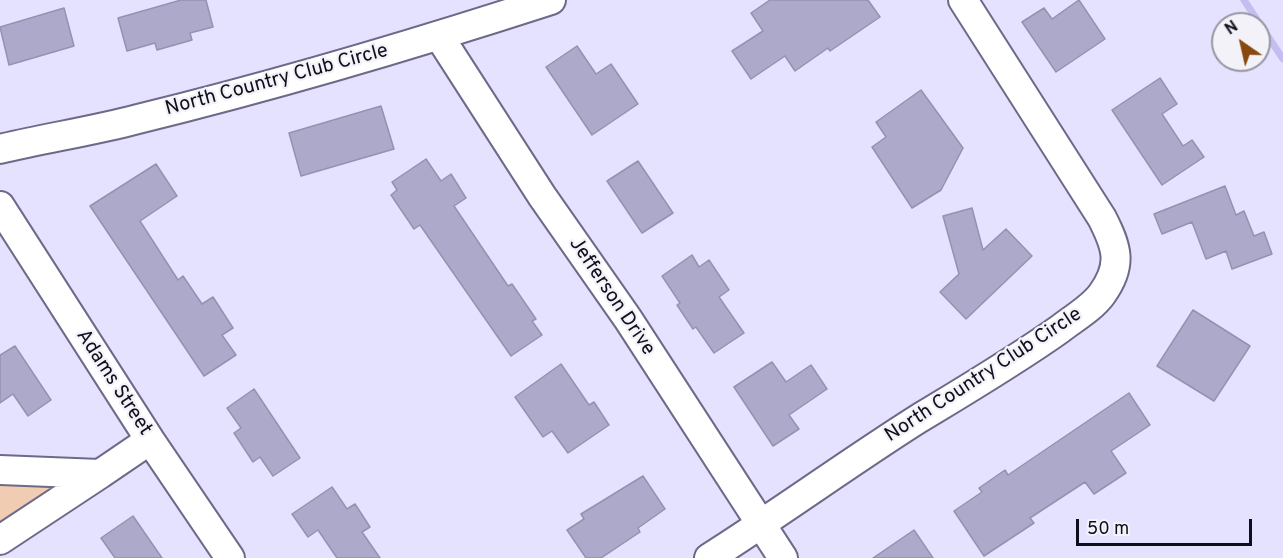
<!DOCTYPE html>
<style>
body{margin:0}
#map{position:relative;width:1283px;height:558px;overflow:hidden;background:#e5e2ff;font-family:Overpass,sans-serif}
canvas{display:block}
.north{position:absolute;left:1211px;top:12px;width:60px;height:60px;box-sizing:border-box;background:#f3f2f9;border:2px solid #9897a0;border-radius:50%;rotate:326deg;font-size:16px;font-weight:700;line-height:24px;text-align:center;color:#100e1a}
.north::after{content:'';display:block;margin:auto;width:21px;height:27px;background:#88490e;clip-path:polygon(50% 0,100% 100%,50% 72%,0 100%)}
.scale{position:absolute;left:1076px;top:519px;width:176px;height:27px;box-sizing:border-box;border:3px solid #100e1a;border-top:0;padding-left:8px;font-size:18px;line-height:21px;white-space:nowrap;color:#100e1a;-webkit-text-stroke:4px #f3f2f9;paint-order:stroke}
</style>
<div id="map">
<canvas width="1283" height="558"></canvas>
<div class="north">N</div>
<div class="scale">50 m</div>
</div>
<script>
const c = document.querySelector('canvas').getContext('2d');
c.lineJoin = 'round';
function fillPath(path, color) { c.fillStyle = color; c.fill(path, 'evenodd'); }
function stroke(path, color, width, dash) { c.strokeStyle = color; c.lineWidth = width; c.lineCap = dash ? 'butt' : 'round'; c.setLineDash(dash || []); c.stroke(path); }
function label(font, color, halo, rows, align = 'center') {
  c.font = font + ' Overpass,sans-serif'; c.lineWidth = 4.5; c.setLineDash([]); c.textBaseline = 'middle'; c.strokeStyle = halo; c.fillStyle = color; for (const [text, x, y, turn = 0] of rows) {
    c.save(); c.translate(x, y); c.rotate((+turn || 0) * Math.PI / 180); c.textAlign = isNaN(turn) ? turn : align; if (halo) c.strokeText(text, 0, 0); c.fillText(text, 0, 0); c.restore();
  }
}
const green = new Path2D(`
 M0 470 100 474 0 540Z`);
const stream = new Path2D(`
 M1244 0 1283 59`);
const building = new Path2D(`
 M181 0H206L213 27 190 33 192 40 157 50 155 43 127 51 118 18Z
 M770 0H868L880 17 830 51 828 48 795 71 785 56 751 79 732 51 763 31 751 13Z
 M1079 0 1105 39 1056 72 1022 22 1044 8 1052 19Z
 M64 8 74 46 9 65 0 27Z
 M577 46 596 74 611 64 638 104 592 135 546 67Z
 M1160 78 1177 104 1162 114 1183 146 1192 140 1204 157 1162 185 1112 110Z
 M921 90 963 148 941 190 912 208 872 147 886 137 876 122Z
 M381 106 394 149 301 176 289 133Z
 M426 159 441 181 451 174 466 198 454 206 508 286 512 284 536 319 532 321 542 335 511 356 420 225 414 229 391 195 397 190 392 182Z
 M638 161 673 213 642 233 607 181Z
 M156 164 177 196 140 221 178 280 183 276 202 304 213 297 233 328 222 335 236 355 204 376 90 206Z
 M1225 186 1236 215 1244 211 1254 236 1264 232 1272 254 1232 269 1226 251 1206 259 1192 222 1162 234 1154 214Z
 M972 208 983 250 1006 229 1032 256 966 319 940 292 959 274 943 216Z
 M692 255 699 267 709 260 729 290 719 297 744 333 714 353 696 327 693 329 677 305 680 303 662 276Z
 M1193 310 1250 346 1214 401 1157 366Z
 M15 346 51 400 28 416 13 394 0 403V355Z
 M772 362 786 382 811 365 827 389 789 415 799 429 773 446 734 387Z
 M561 364 589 405 594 402 609 425 568 453 552 431 543 437 515 397Z
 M254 389 300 458 273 476 260 457 253 462 234 433 241 428 227 408Z
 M1129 393 1150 425 1111 451 1126 473 1094 494 1085 482 1030 518 1034 523 984 556 954 511 982 492 979 488 1005 470 1008 475Z
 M643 476 665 509 638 528 640 532 601 558H586L567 530 584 519 581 514Z
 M332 487 347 509 355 504 370 527 362 532 380 558H337L318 530 308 537 292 514Z
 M133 516 162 558H115L101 538Z
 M914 530 933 558H873Z`);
const minor = new Path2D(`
 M439 36 542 196 628 319 783 558
 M0 149C46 138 93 131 138 119 277 85 415 44 551 0
 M0 206 150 440 230 558
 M0 470 100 474 150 440
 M0 540 100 474
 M709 558C780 513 847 464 918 419 966 390 1015 361 1060 329 1074 318 1092 308 1102 294 1123 265 1117 247 1102 218L963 0`);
const streetNames = [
 ["North Country Club Circle",277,81,-15],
 ["Jefferson Drive",611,297,56],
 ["North Country Club Circle",984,376,-33],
 ["Adams Street",113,383,57]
];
fillPath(green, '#f0ccb3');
stroke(stream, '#c4bdef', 7);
fillPath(building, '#ada9cb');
stroke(building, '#9591b2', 1.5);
stroke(minor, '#6d6988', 32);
stroke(minor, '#fff', 28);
label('20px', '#100e1a', '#f3f2f9', streetNames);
</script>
